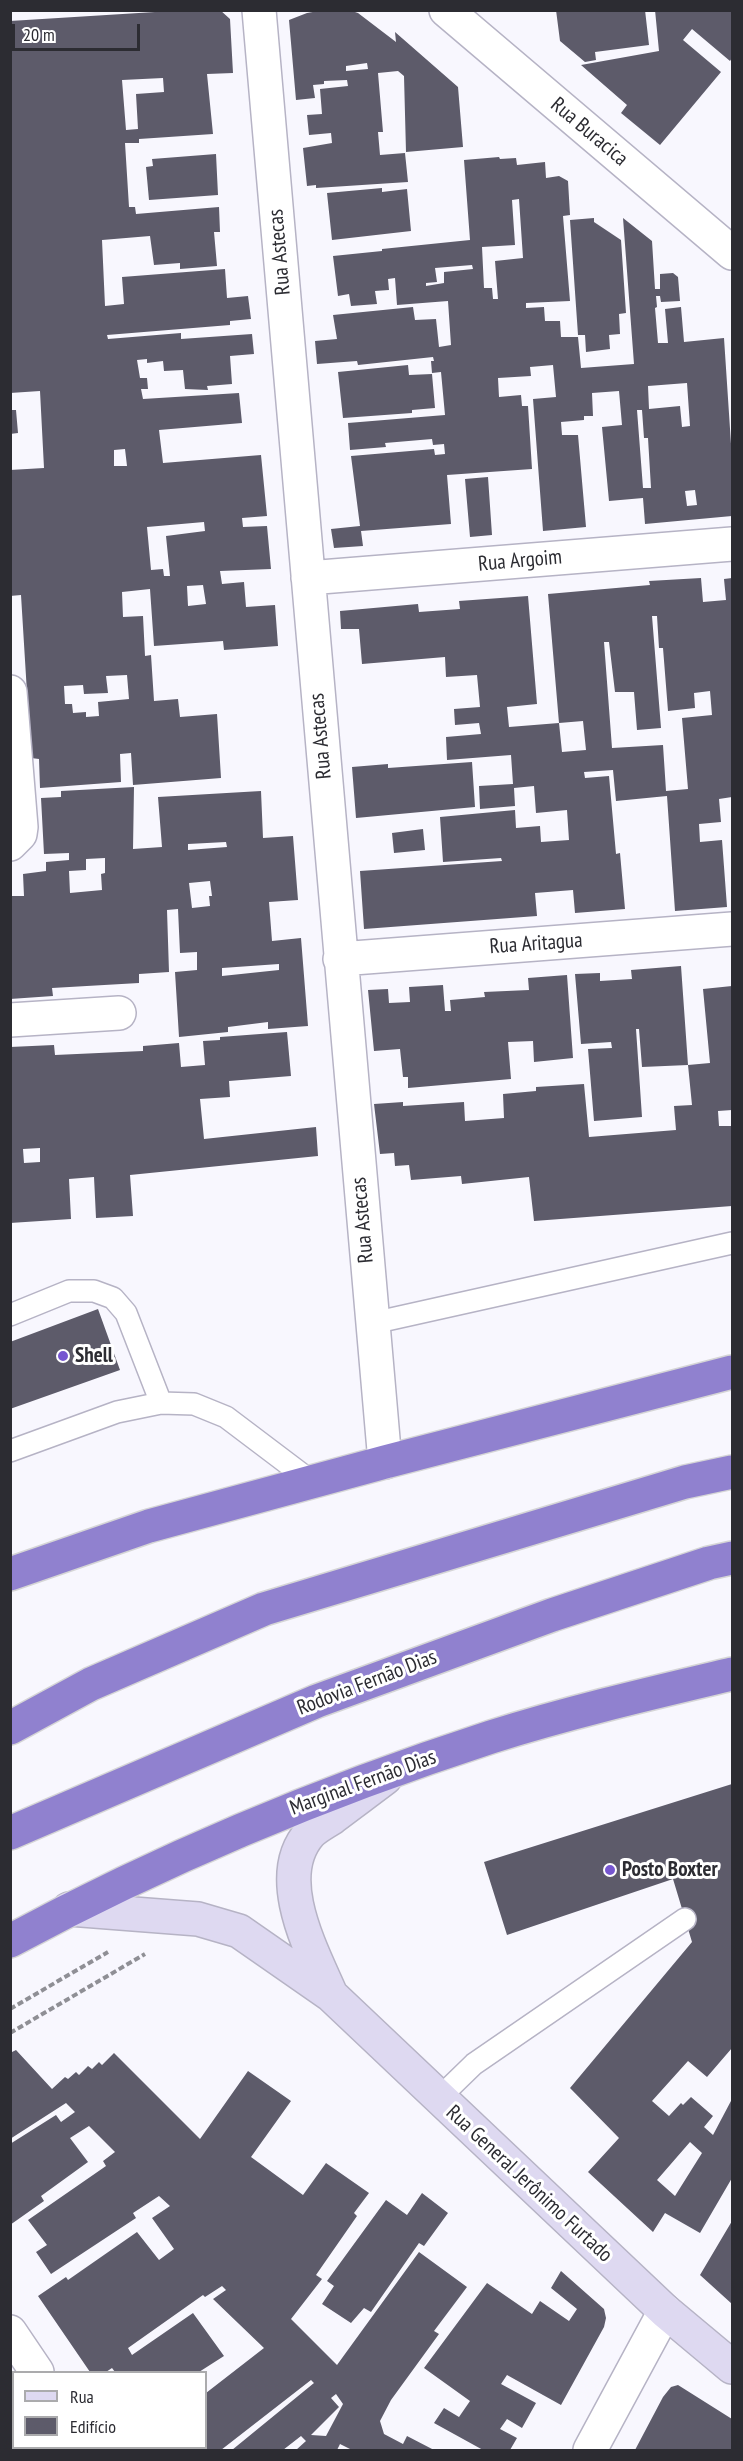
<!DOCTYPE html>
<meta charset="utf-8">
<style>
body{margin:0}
#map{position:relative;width:743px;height:2461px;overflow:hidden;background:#f8f7fe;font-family:"PT Sans Narrow",sans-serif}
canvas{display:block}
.frame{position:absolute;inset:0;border:12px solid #2c2c32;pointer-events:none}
.legend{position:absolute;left:12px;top:2371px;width:195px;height:78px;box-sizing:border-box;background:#fff;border:2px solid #ababad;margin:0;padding:8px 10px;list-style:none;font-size:18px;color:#2c2c32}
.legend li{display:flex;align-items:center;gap:12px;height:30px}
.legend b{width:30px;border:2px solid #ababad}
.scale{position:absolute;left:12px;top:24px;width:128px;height:27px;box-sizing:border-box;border:3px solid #2c2c32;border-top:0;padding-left:8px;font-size:18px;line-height:21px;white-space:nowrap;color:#2c2c32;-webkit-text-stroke:4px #fff;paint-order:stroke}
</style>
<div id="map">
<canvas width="743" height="2461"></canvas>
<div class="frame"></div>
<ul class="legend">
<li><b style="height:8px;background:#ded9f1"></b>Rua</li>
<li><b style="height:16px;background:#5d5b6a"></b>Edifício</li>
</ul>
<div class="scale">20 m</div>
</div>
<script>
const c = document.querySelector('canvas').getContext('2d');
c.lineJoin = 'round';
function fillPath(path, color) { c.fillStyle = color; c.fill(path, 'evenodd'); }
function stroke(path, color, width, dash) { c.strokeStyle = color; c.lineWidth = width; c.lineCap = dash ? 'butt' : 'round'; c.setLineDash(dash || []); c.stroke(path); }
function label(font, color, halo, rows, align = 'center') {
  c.font = font + ' "PT Sans Narrow",sans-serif'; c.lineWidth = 6; c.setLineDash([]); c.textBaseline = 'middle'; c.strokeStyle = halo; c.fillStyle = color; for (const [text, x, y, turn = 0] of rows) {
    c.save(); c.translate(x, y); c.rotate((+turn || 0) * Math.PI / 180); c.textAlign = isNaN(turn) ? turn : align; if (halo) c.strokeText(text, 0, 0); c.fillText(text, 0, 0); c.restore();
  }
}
const building = new Path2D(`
 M187 10H220L230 19 233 73 207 74 213 134 139 139V143H125L129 207H135L136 214 219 207 220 232H214L217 266 180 269V263L154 265 150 236 102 240 105 306 124 304 122 277 225 269 227 298 248 296 251 319 230 321V325L107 335 108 339 181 333V339L252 334 254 354 230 356 232 384 207 386 208 390 185 389 183 370 164 371 163 361 147 363V359L137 360 140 378H147L148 389H141L143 399 239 393 242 423 159 430 163 463 261 455 267 516 242 518 243 527 267 526 271 569 220 571 222 584 244 582 246 607 275 605 278 646 224 650 223 641 154 646 150 589 122 592 123 617 143 616 145 656 151 655 154 701 178 699 180 717 217 714 221 778 133 785 131 753 120 754 121 782 40 788 39 759 31 758 21 595 10 596V470L44 468 40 391 10 393V21ZM163 78 164 92 136 94 138 129 126 130 122 80ZM125 449 127 466H114V450ZM204 522 205 531 166 536 170 576H164L163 569 151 570 147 527ZM203 585 206 604 188 606 187 586ZM127 675 129 699 98 702 99 716 86 717V712L73 713 72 704H65L64 686 83 685 84 694 108 693 106 676Z
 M324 10H349L358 13 396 42 395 32 458 87 463 147 406 152 404 76 398 71 378 73 383 132H378L380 155 405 153 408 182 316 188V185L307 186 303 148 332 143 331 133 309 135 307 115 322 114 320 89 348 86 347 80 324 81V84L313 85 315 98 296 100 289 20 307 13ZM367 63 368 69 346 71V66Z
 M556 10H645L649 45 595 52 596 60 585 62 560 41Z
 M655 10H732V58L730 61 692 29 683 40 721 72 660 145 621 113 627 105 581 65 659 51Z
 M216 154 218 195 149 200 146 167 153 166 152 159Z
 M499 157 500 159 516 158 517 165 545 162 546 178 559 176 568 181 570 215 563 216 570 301 526 303V308L544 307 545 321H560L561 337H578L581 368 634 364 623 218 652 241 655 289H660V274L673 273 678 277 680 301 661 302 660 296H656L657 307 655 308 658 343H668L665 309 681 307 684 342 724 338 732 459V516L645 524 643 498 609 501 602 427 622 425 619 391 592 393 593 416H584V420L561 422 562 435H578L586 527 543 531 533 399 556 397 553 365 530 367 531 376 498 378 499 397 521 395 522 406H528L532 469 447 475 451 524 361 531 363 546 334 548 331 529 360 526 351 456 434 449 435 455 445 454 444 444 433 445 432 439 385 443 386 447 350 450 348 423 445 415 441 372 432 373 431 361H434L433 357 358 365 357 361 317 364 315 341 337 339 333 315 413 307 415 320 436 319 439 347 451 345 448 301 397 305 395 278 388 279 389 290 375 291 377 304 351 306 349 294 338 296 333 256 382 251V249L470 240 464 160ZM519 199 523 258 495 261 498 299H493L492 288H484L482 247 515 245 512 200ZM472 265 473 269 444 272V283L426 286V283L437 282 435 268ZM687 383 690 426 682 427 680 406 649 409 648 386ZM637 410H642L644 438H648L651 488H643ZM695 490 697 505 687 506 685 491Z
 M382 188V192L407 189 411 231 332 240 327 193Z
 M594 218V222L621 240 626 313 619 314 620 334 609 335 610 349 586 352 585 335H578L570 220Z
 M408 365 409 375 432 374 435 408 412 410V413L343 418 338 372Z
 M10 410H16L18 433 10 434Z
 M488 477 492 535 470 537 465 479Z
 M701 578 703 602 726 600 724 579 732 578V797L719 799 721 822 699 824 700 842 722 840 727 907 675 911 667 796 616 801 613 770 584 772 585 778 609 776 616 854 620 853 625 909 575 913 573 890 535 893 537 916 364 929 360 871 502 861 501 858 443 862 440 817 515 810 516 828 540 826 541 842 569 840 567 810 536 813 534 786 514 788 515 806 480 809 479 786 513 784 511 755 447 760 446 737 481 734 479 723 455 725 454 709 480 707 477 675 446 677 445 657 362 664 359 629H341L340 611 418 604 419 612 460 609 459 601 528 596 537 704 507 707 509 727 559 723 562 752 586 750 583 721 559 723 548 594 650 585 649 581ZM652 616H657L659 648H663L668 711 695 708 694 693 710 691 712 715 682 718 688 789 666 791 663 745 612 748 604 642H609L615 692H634L637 730 661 728Z
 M472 762 475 807 356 818 352 767 388 764V768Z
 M134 787 133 849 162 847 158 797 261 791 263 838 293 836 298 900 269 902 272 941 301 938 308 1026 268 1029V1022L228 1027V1032L179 1037 175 972 197 970V952L180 953 178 909 167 910 169 972 139 974V983L52 988 53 996 10 999V896H24L23 874 46 871V862L69 860V853L44 854 41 798 61 797V791ZM226 842 227 847 188 850V844ZM105 858V873L101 874 102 890 70 893 69 871 86 870V859ZM210 881 212 896H209L210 906 192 908 189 883ZM279 964V970L222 976V968Z
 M423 829 425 850 394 853 392 833Z
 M681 966 688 1065 642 1067 639 1029H636L642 1117 594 1121 588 1049 612 1048 611 1042 581 1044 575 974 600 973V981L632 979 631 970Z
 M567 975 573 1058 534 1062 533 1041 508 1042 511 1079 408 1088V1077H403L400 1049 374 1051 368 990 388 989 389 1003 410 1002 409 987 443 985 445 1011H451L450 1000 485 997 484 992 529 990 528 978Z
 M732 986V1110L718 1111 719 1126H732V1206L534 1221 529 1177 462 1184 461 1176 411 1180 409 1165 395 1166 394 1153 380 1154 374 1104 403 1102V1106L464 1102 465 1121 504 1118 503 1094 536 1091V1087L584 1084 589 1137 676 1130 674 1106 692 1105 688 1065 710 1063 703 989Z
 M287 1032 291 1076 229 1081 230 1097 200 1099 204 1139 316 1127 318 1156 130 1175 133 1216 96 1218 94 1177 69 1179 71 1219 10 1223V1047L54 1045 55 1055 143 1051V1046L179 1043 181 1067 205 1065 203 1041 220 1040V1037ZM40 1148V1162L24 1163 23 1149Z
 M98 1309 120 1370 10 1409V1342Z
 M732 1784V2048L707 2077 688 2061 652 2101 669 2116 681 2103 683 2105 691 2097 713 2116 704 2127 713 2135 732 2099V2178L700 2233 665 2213 653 2232 588 2172 619 2138 570 2088 692 1942 673 1879 507 1935 484 1862ZM690 2142 702 2153 675 2196 657 2180Z
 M16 2050 52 2089 65 2077 68 2079 76 2072 79 2075 88 2066 92 2069 99 2062 102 2065 114 2053 200 2139 248 2071 291 2101 251 2157 303 2195 326 2163 369 2193 354 2213 357 2216 316 2275 322 2279 291 2319 337 2365 419 2252 467 2287 434 2331 439 2334 391 2400 380 2421 384 2434 403 2444 407 2436 434 2450H352L340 2444 337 2450H296L306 2441 301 2436 283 2450H232L314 2383 311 2380 221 2450H143L141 2448H206V2393L264 2348 213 2299 226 2290 222 2286 205 2297 203 2295 128 2348 132 2355 193 2313 224 2356 199 2372H115L112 2368 106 2372H90L38 2296 66 2277 68 2280 137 2232 159 2260 174 2249 152 2218 170 2206 159 2196 133 2213 136 2218 51 2274 36 2252 47 2245 28 2220 106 2166 103 2161 115 2152 89 2126 70 2138 88 2162 41 2196 44 2201 10 2225V2144L56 2115 61 2122 75 2112 66 2103 10 2139V2053ZM336 2394 343 2404 326 2436 311 2435 339 2407 331 2398Z
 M422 2193 448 2213 424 2246 419 2243 371 2312 364 2308 351 2323 322 2304 334 2286 327 2281 386 2200 407 2215Z
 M732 2221V2304L700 2275Z
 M561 2271 604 2309 606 2318 604 2327 561 2405 507 2375 501 2384 536 2403 522 2428 507 2419 500 2429 517 2438 510 2450H483L434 2423 444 2408 459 2417 470 2401 424 2368 487 2283 532 2314 540 2301 569 2321 577 2309 551 2288Z
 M678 2385 732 2419V2450H635L663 2397 671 2387Z`);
const path = new Path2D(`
 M10 2009 108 1952
 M10 2033 145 1954`);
const lane = new Path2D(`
 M10 1315 69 1291H94L113 1298 126 1313 161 1403
 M373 1323 732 1243
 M10 1451 117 1412 161 1403 194 1404 226 1417 312 1482
 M439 2098 474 2064 685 1919`);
const street = new Path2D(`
 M259 10 385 1462
 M446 10 732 253
 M308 578 732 544
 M10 692 21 827 20 834 10 844
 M340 959 732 929
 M10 1020 119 1013
 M10 2332 37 2372
 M87 2448 89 2450
 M590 2450 665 2311`);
const secondary = new Path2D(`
 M69 1909 198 1919 239 1931 331 1995 665 2311 732 2367
 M331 1995C312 1951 271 1877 310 1833 316 1827 326 1822 333 1817 350 1804 368 1791 385 1778`);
const highway = new Path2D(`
 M10 1574 149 1526 385 1462 732 1372
 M10 1728 91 1684 264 1609 685 1482 732 1472
 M10 1833 317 1701 552 1615 709 1563 732 1558
 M10 1941C164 1858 325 1791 491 1737 570 1712 652 1693 732 1674`);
const markers = [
 [63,1356,6,"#7656d0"],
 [610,1870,6,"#7656d0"]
];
const streetNames = [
 ["Rua Buracica",589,132,40],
 ["Rua Astecas",280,252,-95],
 ["Rua Argoim",520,561,-5],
 ["Rua Astecas",321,736,-95],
 ["Rua Aritagua",536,944,-4],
 ["Rua Astecas",363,1220,-95],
 ["Rodovia Fernão Dias",367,1683,-21],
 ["Marginal Fernão Dias",363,1783,-20],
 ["Rua General Jerônimo Furtado",529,2184,43]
];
const poiNames = [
 ["Shell",75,1356],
 ["Posto Boxter",622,1870]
];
fillPath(building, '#5d5b6a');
stroke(lane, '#b6b3c5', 24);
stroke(street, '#b6b3c5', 36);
stroke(secondary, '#b6b3c5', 36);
stroke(highway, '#d5d5d6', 36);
stroke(path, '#8f8f95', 4, [6, 3]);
stroke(lane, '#fff', 21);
stroke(street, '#fff', 33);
stroke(secondary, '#ded9f1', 33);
stroke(highway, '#9081cf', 33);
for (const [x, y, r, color] of markers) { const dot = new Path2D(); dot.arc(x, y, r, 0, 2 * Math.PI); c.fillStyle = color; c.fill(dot); stroke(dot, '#fff', 2); }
label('21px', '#2c2c32', '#fff', streetNames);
label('bold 21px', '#2c2c32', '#fff', poiNames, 'left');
</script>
